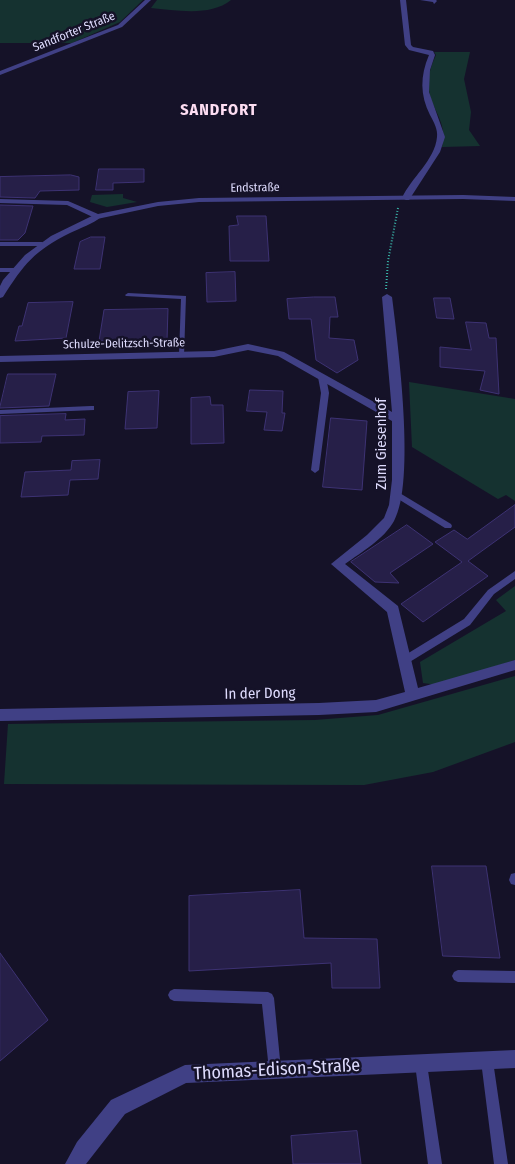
<!DOCTYPE html>
<meta charset="utf-8">
<style>
body{margin:0}
canvas{display:block;background:#151228}
</style>
<canvas width="515" height="1164"></canvas>
<script>
const c = document.querySelector('canvas').getContext('2d');
c.lineJoin = 'round';
function fillPath(path, color) { c.fillStyle = color; c.fill(path, 'evenodd'); }
function stroke(path, color, width, dash) { c.strokeStyle = color; c.lineWidth = width; c.lineCap = dash ? 'butt' : 'round'; c.setLineDash(dash || []); c.stroke(path); }
function label(font, color, halo, rows, align = 'center') {
  c.font = font + ' "Fira Sans Condensed",sans-serif'; c.lineWidth = 5; c.setLineDash([]); c.textBaseline = 'middle'; c.strokeStyle = halo; c.fillStyle = color; for (const [text, x, y, turn = 0] of rows) {
    c.save(); c.translate(x, y); c.rotate((+turn || 0) * Math.PI / 180); c.textAlign = isNaN(turn) ? turn : align; if (halo) c.strokeText(text, 0, 0); c.fillText(text, 0, 0); c.restore();
  }
}
const green = new Path2D(`
 M0 0H143L120 22 72 43H0Z
 M157 0H231C210 17 176 10 151 8Z
 M434 52H470L464 79 471 112 469 130 480 146 442 147C451 111 413 103 436 55Z
 M123 194V198L137 202 107 207 90 202 92 195Z
 M409 382 515 399V501L506 495 498 499 412 447Z
 M515 586V660L438 685 423 683 420 662 506 611 496 600Z
 M515 676V742L433 772 364 785 4 784 8 724 315 720 378 715Z`);
const building = new Path2D(`
 M99 169H144V182L113 183V190H96Z
 M71 175 79 177V190L40 191 35 198 0 197V177Z
 M0 205 33 206 25 233 18 240H0Z
 M237 216H266L269 261H230L229 226 238 225Z
 M91 237H105L100 269H74L80 242Z
 M235 272 236 301 207 302 206 273Z
 M314 297H335L338 317H330L329 338 354 340 358 360 337 373 316 360 311 319H289L287 299Z
 M434 298H450L454 319 437 318Z
 M73 302 66 338 15 341 19 326H22L28 303Z
 M168 309 167 340 99 341 104 310Z
 M466 322 486 323 489 338H496L499 394 480 390 485 371 440 367V347L471 350Z
 M8 374H56L49 406 0 408Z
 M250 390 283 391 282 413H285L282 431 264 430 267 412 247 411Z
 M159 391 157 428 125 429 128 392Z
 M210 397 211 405H223L224 443 191 444V398Z
 M66 414 65 420 85 419 84 435 42 436 41 442 0 443V416Z
 M331 418 367 421 362 490 323 487Z
 M100 460 98 479 70 480 68 495 21 497 25 472 71 470 72 461Z
 M515 505V527L468 561 488 576 423 622 401 604 462 562 435 542 454 530 467 539Z
 M407 525 433 544 390 573 399 583 375 582 351 562Z
 M432 866H486L500 958 443 956Z
 M300 890 304 938 377 939 380 988H332L331 963 189 971V896Z
 M0 953 48 1020 0 1061Z
 M357 1131 361 1164H293L291 1136Z`);
const path = new Path2D(`
 M386 289 388 261 398 208`);
const service = new Path2D(`
 M420 0H436L437 1 434 4 433 2Z
 M0 242H42L45 244 42 246H0Z
 M0 268H14L17 270 14 272H0Z
 M128 293 186 296 184 356 182 357 179 355 181 299 126 296 125 295Z
 M320 375H324L326 377 329 393 319 470 315 473 311 470 321 393 318 377Z
 M91 406H94V410L0 414V410Z
 M398 492 451 524 452 526 451 528H445L395 497 394 495 395 493Z
 M515 571V579L494 594 470 625 408 663 405 664 402 663 400 660 402 657 464 619 488 590Z
 M515 873V885L511 884 509 880 511 874Z
 M458 970 515 971V983L458 982 454 980 452 976 454 972Z
 M174 989 268 992 272 994 274 998 281 1070 280 1075 275 1076 270 1075 269 1070 262 1004 174 1001 170 999 168 995 170 991Z
 M487 1055 491 1057 493 1061 508 1164H494L481 1061 483 1057Z
 M421 1058 426 1059 427 1064 442 1164H428L415 1064 416 1059Z`);
const minor = new Path2D(`
 M145 0H151L122 27 0 75V71L118 25Z
 M400 0H406L411 45 413 47 433 51 435 55 430 70 429 92 445 137 440 152 409 200H406L402 198C411 178 435 160 437 137 438 130 434 122 430 115 420 95 420 76 429 55L409 50 405 45Z
 M94 215 101 217C93 224 80 228 70 233 34 251 24 264 3 297L0 298V286L3 280 25 255 51 236Z
 M387 294 392 297C398 345 416 482 394 521 384 539 362 552 345 564L398 606 418 688 515 660V670L376 712 319 715 0 721V709L319 703 376 700 405 692 387 612 331 564 367 535 384 518 389 505 392 480V421L278 356 248 350 214 357 0 362V356L214 351 248 344 284 352 392 412 382 297Z
 M515 1050V1068L186 1083 125 1114 86 1164H65L77 1142 111 1100 185 1065Z`);
const tertiary = new Path2D(`
 M463 195 515 197V201L463 199 199 202 158 206 97 219 67 205 0 203V199L68 201 98 214 158 202 199 198Z`);
const farStreetnames = [
 ["Sandforter Straße",74,32,-22],
 ["Endstraße",255,188,-1],
 ["Schulze-Delitzsch-Straße",124,344,-1]
];
const streetNames = [
 ["Zum Giesenhof",382,444,-90],
 ["In der Dong",260,694,-1]
];
const farDistrictnames = [
 ["SANDFORT",219,111]
];
const nearStreetnames = [
 ["Thomas-Edison-Straße",277,1070,-3]
];
fillPath(green, '#153230');
fillPath(building, '#261f48');
stroke(building, '#3d3273', 1);
stroke(path, '#38b5a9', 2, [1, 2]);
fillPath(service, '#404085');
fillPath(minor, '#404085');
fillPath(tertiary, '#404085');
label('12px', '#dedbfd', '#151228', farStreetnames);
label('15px', '#dedbfd', '#151228', streetNames);
c.letterSpacing = '1px';
label('bold 16px', '#fdddf2', '#151228', farDistrictnames);
c.letterSpacing = '0px';
label('18px', '#dedbfd', '#151228', nearStreetnames);
</script>
